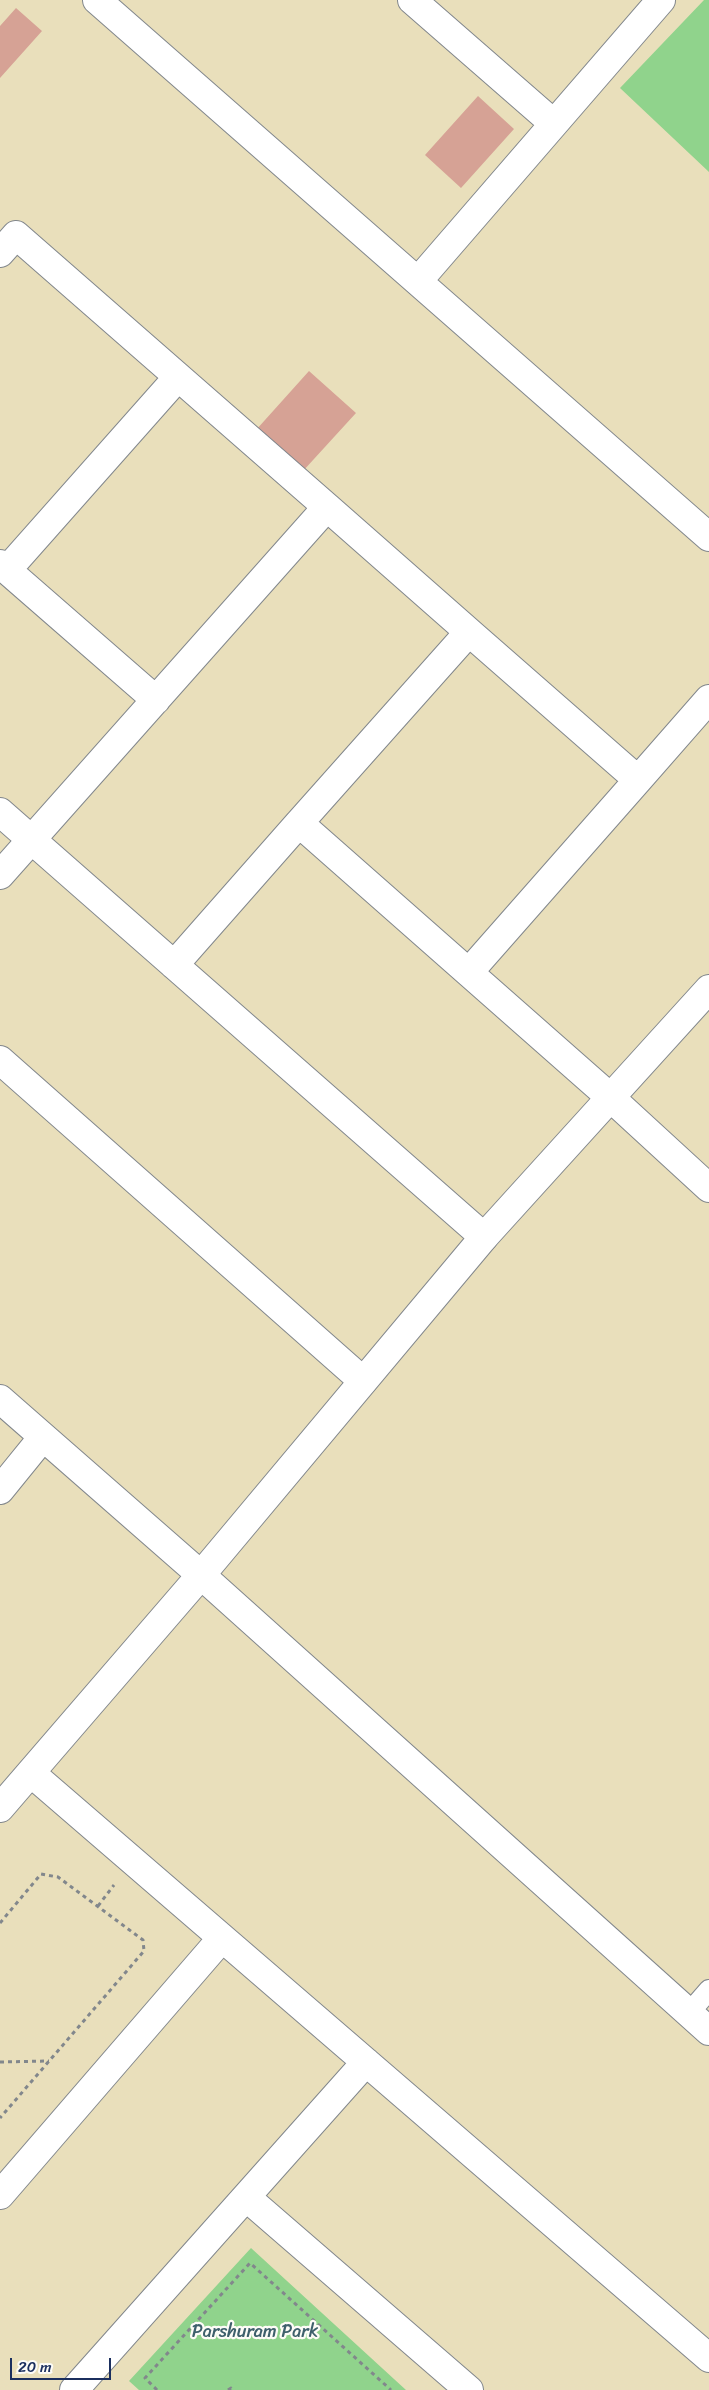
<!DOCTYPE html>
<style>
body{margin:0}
#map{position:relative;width:709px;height:2390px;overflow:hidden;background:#e9dfbb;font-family:Sriracha,sans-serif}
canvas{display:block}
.scale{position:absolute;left:10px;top:2358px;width:101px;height:22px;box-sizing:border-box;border:2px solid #1b2f5e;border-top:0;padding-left:6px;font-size:15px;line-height:18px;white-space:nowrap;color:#1b2f5e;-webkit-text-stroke:4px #fdfcf7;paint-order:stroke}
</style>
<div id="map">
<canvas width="709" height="2390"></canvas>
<div class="scale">20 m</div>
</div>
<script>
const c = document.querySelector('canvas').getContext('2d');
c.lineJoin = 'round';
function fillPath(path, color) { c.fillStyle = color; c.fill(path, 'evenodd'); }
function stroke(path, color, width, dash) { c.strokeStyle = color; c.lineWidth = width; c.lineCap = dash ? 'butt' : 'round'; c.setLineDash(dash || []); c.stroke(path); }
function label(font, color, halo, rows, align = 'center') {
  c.font = font + ' Sriracha,sans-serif'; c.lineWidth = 4.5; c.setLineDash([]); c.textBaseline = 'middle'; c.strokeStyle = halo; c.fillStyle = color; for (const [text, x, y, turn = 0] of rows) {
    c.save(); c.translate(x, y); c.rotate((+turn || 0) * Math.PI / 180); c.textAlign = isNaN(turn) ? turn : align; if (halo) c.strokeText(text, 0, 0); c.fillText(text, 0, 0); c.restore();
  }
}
const green = new Path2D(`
 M704 0H709V172L620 88Z
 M251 2248 406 2390H139L129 2381Z`);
const building = new Path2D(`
 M16 8 42 31 0 78V26Z
 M478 96 514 129 461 188 425 155Z
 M309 371 356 413 303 471 256 430Z`);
const path = new Path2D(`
 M98 1906 114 1885
 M0 1923 41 1874 58 1877 143 1940 144 1951 0 2118
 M0 2062 49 2061
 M157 2390 145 2378 250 2263 391 2390
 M228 2390 231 2388 233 2390`);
const lane = new Path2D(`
 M689 2013 709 1990`);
const street = new Path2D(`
 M97 0 709 537
 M412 0 553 123
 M0 253 16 235 327 507
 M418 281 661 0
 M0 564 156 700
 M7 570 178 377
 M638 780 709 699
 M0 812 484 1237
 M299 823 469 632 638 780 469 972
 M0 875 327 507 469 632
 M174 965 299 823 611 1098
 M0 1060 363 1381
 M0 1399 201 1575 709 2031
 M0 1490 43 1437
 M31 1773 709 2358
 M0 2195 222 1938
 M246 2197 469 2390
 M74 2390 366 2062`);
const secondary = new Path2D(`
 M611 1098 709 1188
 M0 1808 201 1575 484 1237 709 989`);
const parkNames = [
 ["Parshuram Park",255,2332]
];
fillPath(green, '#90d38c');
fillPath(building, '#d6a295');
stroke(lane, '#82878c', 22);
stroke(street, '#82878c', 30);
stroke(secondary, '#82878c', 30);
stroke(path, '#82878c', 3, [4, 4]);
stroke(lane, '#fff', 20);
stroke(street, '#fff', 28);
stroke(secondary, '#fff', 28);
label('18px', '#3e606c', '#fdfcf7', parkNames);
</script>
